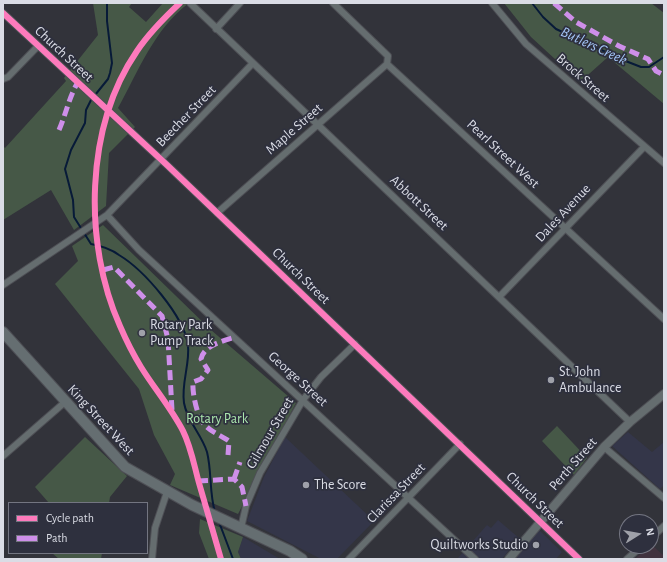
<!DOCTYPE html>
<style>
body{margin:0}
#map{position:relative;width:667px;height:562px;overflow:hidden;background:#32333a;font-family:"Alegreya Sans",sans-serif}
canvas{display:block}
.frame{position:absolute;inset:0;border:4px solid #dadce5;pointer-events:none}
.legend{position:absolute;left:8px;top:502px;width:140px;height:52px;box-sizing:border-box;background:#2e303e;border:1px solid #737581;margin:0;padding:5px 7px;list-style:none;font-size:12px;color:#dadce5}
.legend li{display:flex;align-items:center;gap:8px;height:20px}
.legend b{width:20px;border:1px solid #737581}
.north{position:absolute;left:619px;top:514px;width:40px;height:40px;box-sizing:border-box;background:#2e303e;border:1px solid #737581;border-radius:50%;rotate:79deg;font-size:11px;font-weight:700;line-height:16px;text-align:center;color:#dadce5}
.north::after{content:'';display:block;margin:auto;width:14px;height:18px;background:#9fa1a9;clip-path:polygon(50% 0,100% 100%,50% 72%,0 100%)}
</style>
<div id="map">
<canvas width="667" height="562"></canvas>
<div class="frame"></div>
<ul class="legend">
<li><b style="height:5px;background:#fd7abc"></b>Cycle path</li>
<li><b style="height:5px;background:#ce8fe9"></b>Path</li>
</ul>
<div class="north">N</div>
</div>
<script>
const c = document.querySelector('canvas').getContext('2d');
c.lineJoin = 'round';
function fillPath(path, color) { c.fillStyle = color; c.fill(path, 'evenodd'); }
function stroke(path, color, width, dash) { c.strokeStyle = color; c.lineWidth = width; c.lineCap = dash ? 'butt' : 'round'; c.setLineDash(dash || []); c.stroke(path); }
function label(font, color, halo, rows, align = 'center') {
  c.font = font + ' "Alegreya Sans",sans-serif'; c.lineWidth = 3.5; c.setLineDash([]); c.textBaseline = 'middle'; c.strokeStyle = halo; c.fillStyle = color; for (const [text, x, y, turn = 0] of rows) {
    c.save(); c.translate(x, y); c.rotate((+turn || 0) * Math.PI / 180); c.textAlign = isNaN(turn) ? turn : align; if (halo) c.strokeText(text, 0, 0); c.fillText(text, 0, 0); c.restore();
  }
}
const built = new Path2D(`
 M628 432 652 452 664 442V485L660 489 612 446Z
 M285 437 374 521 337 559H321L247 521 264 477Z
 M498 520 519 538 502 559H457L487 525 491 528Z
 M539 530 562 552 556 559H515Z
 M243 537 280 559H241L238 552Z`);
const education = new Path2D(`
 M651 544 664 556V559H635Z`);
const green = new Path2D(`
 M93 3H132L129 7 146 22 163 3H189C154 29 138 72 118 108L135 127 109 153 106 206 74 230 51 190 3 220V146L5 148 66 81 64 78 98 35Z
 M504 3H651L664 13V104L608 57 580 82 531 37Z
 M103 225 211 330 296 403 238 514 170 485 175 474 154 435 139 389 55 284 78 261 72 246Z
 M557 426 587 458 574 475 542 441Z
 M85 437 127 476 110 497 109 503H49L35 487Z
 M200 519 243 537 238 552 241 559H209L199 533Z
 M52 553H102L101 559H59Z`);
const stream = new Path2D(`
 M107 3V21L112 63 110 73 108 79 91 100 86 110 85 123 71 150 65 169 73 200 74 217 91 244C102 246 111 249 119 255 144 270 184 316 188 345 190 365 181 383 184 403 187 421 202 435 207 452 212 472 209 492 215 512
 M532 3 543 17 556 29 623 60 641 67H649L664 57
 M219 522 233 559`);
const minor = new Path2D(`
 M190 3 630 422
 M333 3 388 56 387 64
 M492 3 526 44 664 163
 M3 13 167 165 579 559
 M216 29 240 3
 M387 64 664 319
 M3 79 8 77 38 46
 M217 213 387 64
 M107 215 139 250 475 559
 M3 285 107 215 253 63
 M500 296 644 147
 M604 447 664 498
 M3 456 65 402
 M241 528 246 506 260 473 303 400 321 377 355 344
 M651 538 664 526
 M152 559 155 528 167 492
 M349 559 460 444
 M627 559 642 546`);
const tertiary = new Path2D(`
 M509 559 604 447 630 422 664 394`);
const primary = new Path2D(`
 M3 332 125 467 192 505 290 551 302 559`);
const quiet = new Path2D(`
 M554 3 576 22 619 46 648 59 656 71 664 75
 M59 130C66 114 69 97 78 82
 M103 270 114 267 162 316 168 339 172 410
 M228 455 229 441C222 436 211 432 205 425 197 418 192 392 193 382L201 379 208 370 201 359C204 345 223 341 235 337
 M234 479 240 462
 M198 481 234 479 242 487 246 506`);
const cycleway = new Path2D(`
 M180 3C164 18 149 33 137 51 85 127 83 243 120 326 126 340 133 354 141 367 154 388 171 408 183 431 191 447 194 465 199 483 206 508 214 534 221 559
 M3 13 167 165 579 559`);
const markers = [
 [142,333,4,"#9fa1a9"],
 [551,380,4,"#9fa1a9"],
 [306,485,4,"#9fa1a9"],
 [536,545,4,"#9fa1a9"]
];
const streetNames = [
 ["Church Street",64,54,43],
 ["Brock Street",583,78,41],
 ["Beecher Street",186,116,-46],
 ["Maple Street",294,129,-41],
 ["Pearl Street West",503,154,43],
 ["Abbott Street",419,203,43],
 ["Dales Avenue",563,213,-47],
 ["Church Street",301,276,44],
 ["George Street",298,379,42],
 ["King Street West",101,420,47],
 ["Gilmour Street",270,433,-60],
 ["Perth Street",573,464,-49],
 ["Clarissa Street",396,493,-46],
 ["Church Street",535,500,44]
];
const poiNames = [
 ["Rotary Park",150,325],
 ["Pump Track",150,341],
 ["St. John",559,372],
 ["Ambulance",559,388],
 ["The Score",314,485],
 ["Quiltworks Studio",528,545,"right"]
];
const parkNames = [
 ["Rotary Park",217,419]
];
const waterNames = [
 ["Butlers Creek",594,46,25]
];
fillPath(built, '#343649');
fillPath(education, '#41333f');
fillPath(green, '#465847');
stroke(stream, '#071a38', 2);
stroke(minor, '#4e4f55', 8);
stroke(tertiary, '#4e4f55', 10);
stroke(primary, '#4e4f55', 12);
stroke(minor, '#656d6f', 6);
stroke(tertiary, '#656d6f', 8);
stroke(primary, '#656e71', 10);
stroke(quiet, '#ce8fe9', 5, [10, 5]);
stroke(cycleway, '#fd7abc', 6);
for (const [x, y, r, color] of markers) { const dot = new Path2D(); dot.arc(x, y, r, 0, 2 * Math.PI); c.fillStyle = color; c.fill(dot); stroke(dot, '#2e303e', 1.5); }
label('14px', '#dadce5', '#2e303e', streetNames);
label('14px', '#dadce5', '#2e303e', poiNames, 'left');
label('14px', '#abe7ad', '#2e303e', parkNames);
label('italic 15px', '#a3c4f6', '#2e303e', waterNames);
</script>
